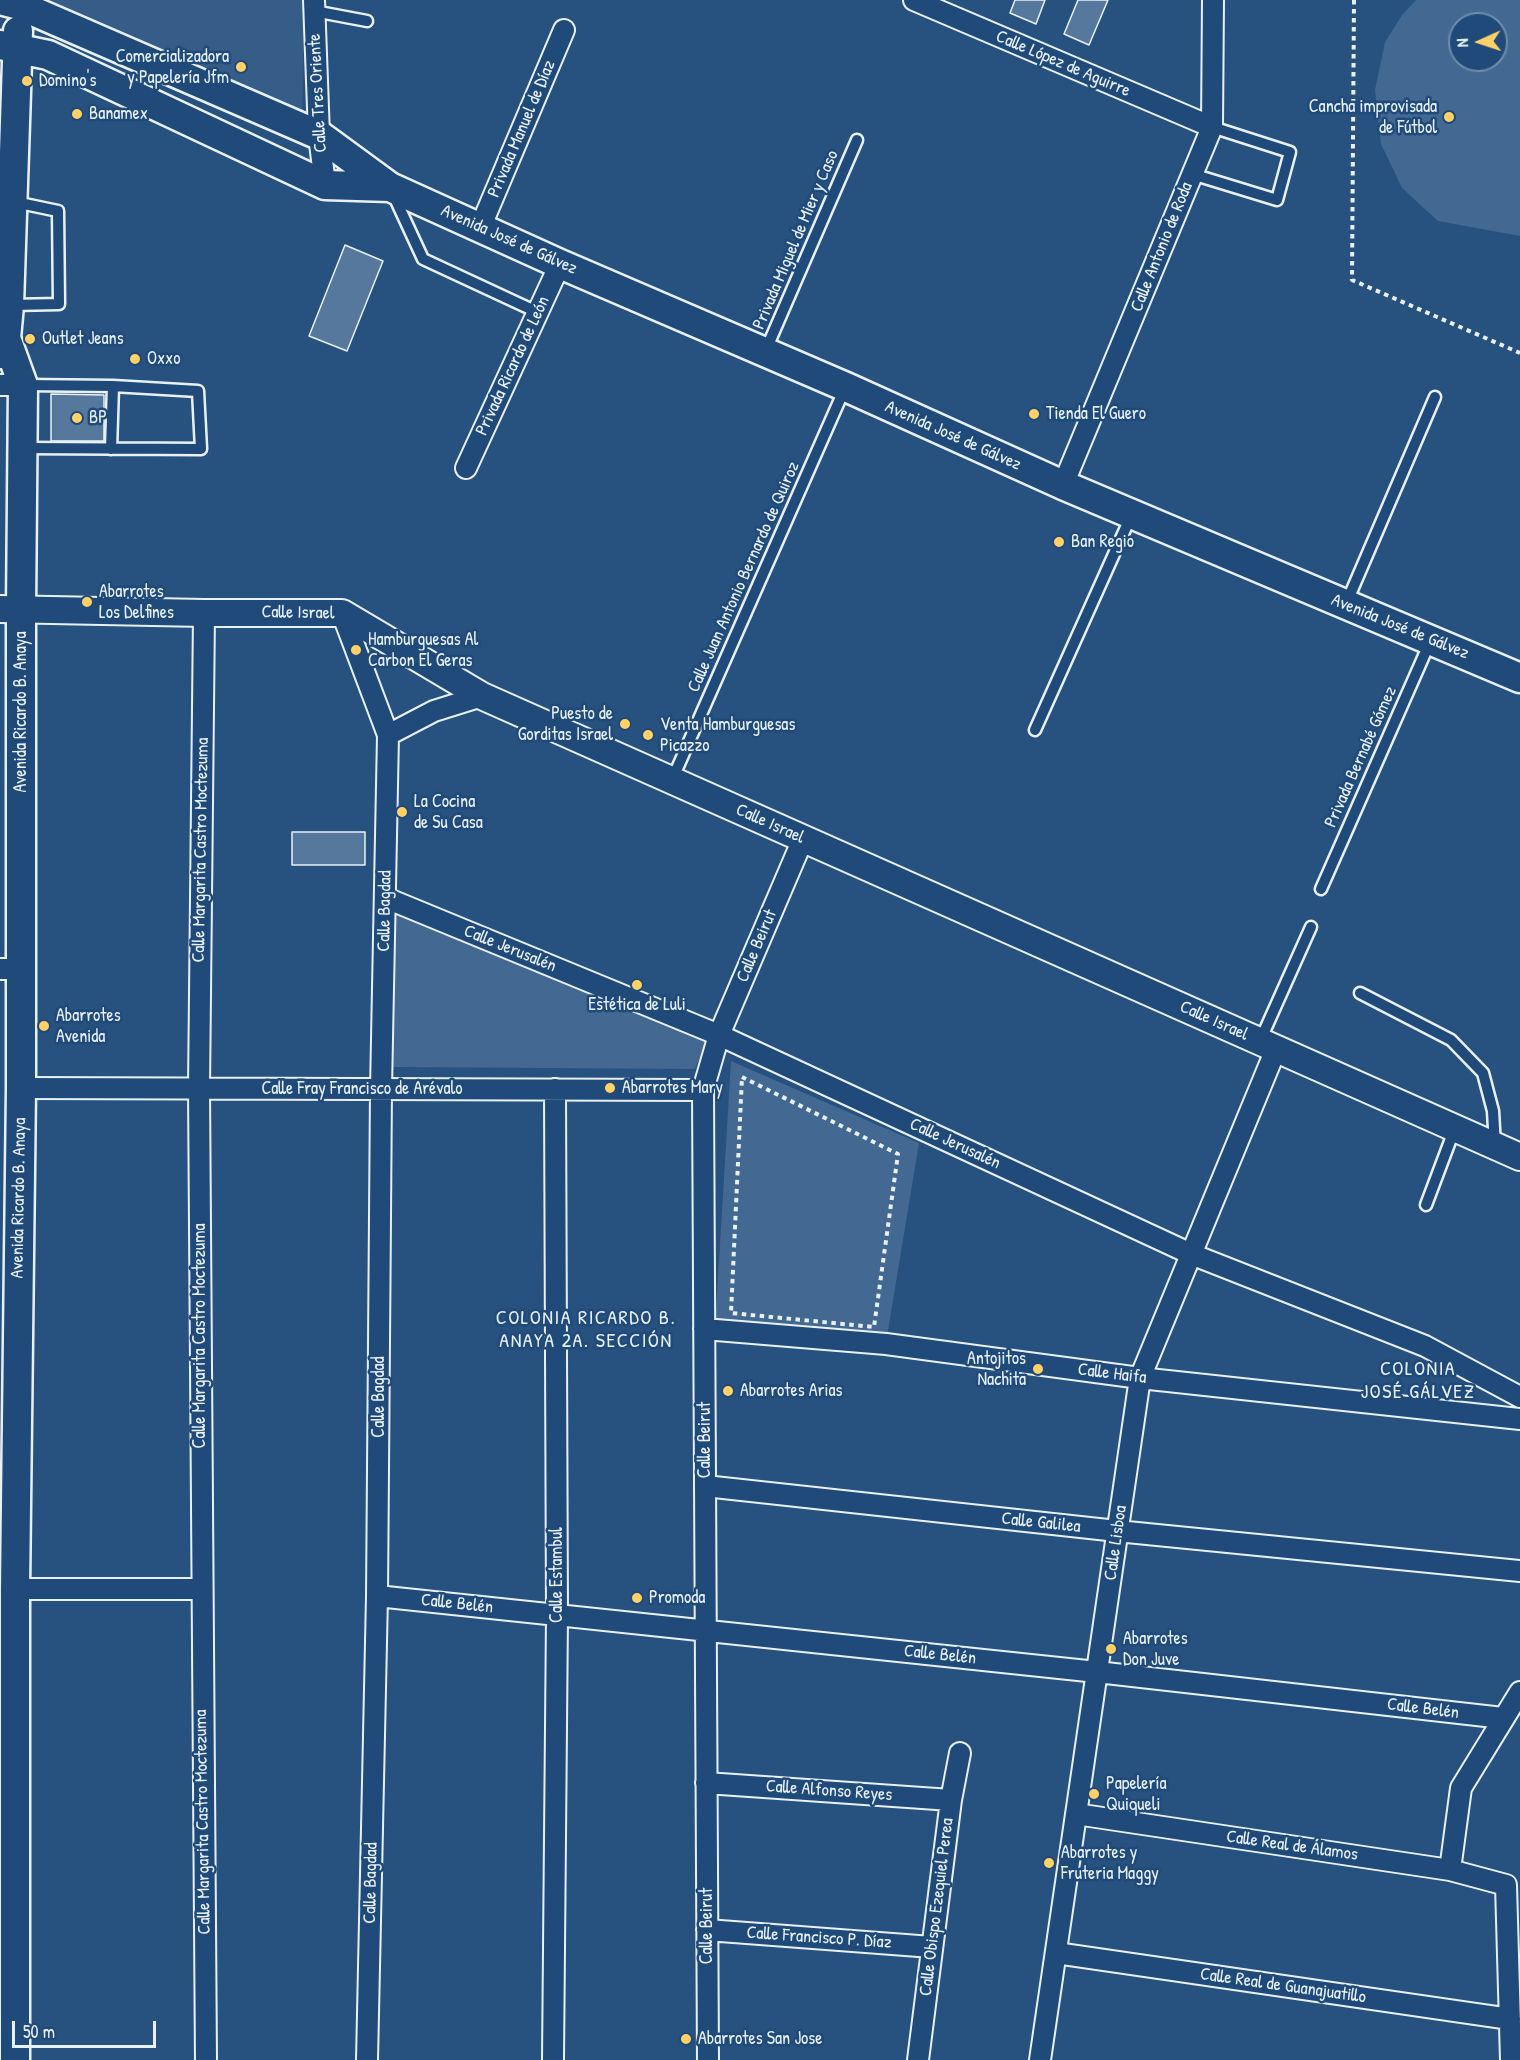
<!DOCTYPE html>
<meta charset="utf-8">
<style>
body{margin:0}
#map{position:relative;width:1520px;height:2060px;overflow:hidden;background:#27517f;font-family:"Patrick Hand",sans-serif}
canvas{display:block}
.north{position:absolute;left:1448px;top:12px;width:60px;height:60px;box-sizing:border-box;background:#1f4a7a;border:2px solid #6f8dac;border-radius:50%;rotate:267deg;font-size:16px;font-weight:700;line-height:24px;text-align:center;color:#e8f1f8}
.north::after{content:'';display:block;margin:auto;width:21px;height:27px;background:#ffd166;clip-path:polygon(50% 0,100% 100%,50% 72%,0 100%)}
.scale{position:absolute;left:12px;top:2021px;width:144px;height:27px;box-sizing:border-box;border:3px solid #e8f1f8;border-top:0;padding-left:8px;font-size:18px;line-height:21px;white-space:nowrap;color:#e8f1f8;-webkit-text-stroke:4px #1f4a7a;paint-order:stroke}
</style>
<div id="map">
<canvas width="1520" height="2060"></canvas>
<div class="north">N</div>
<div class="scale">50 m</div>
</div>
<script>
const c = document.querySelector('canvas').getContext('2d');
c.lineJoin = 'round';
function fillPath(path, color) { c.fillStyle = color; c.fill(path, 'evenodd'); }
function stroke(path, color, width, dash) { c.strokeStyle = color; c.lineWidth = width; c.lineCap = dash ? 'butt' : 'round'; c.setLineDash(dash || []); c.stroke(path); }
function label(font, color, halo, rows, align = 'center') {
  c.font = font + ' "Patrick Hand",sans-serif'; c.lineWidth = 5; c.setLineDash([]); c.textBaseline = 'middle'; c.strokeStyle = halo; c.fillStyle = color; for (const [text, x, y, turn = 0] of rows) {
    c.save(); c.translate(x, y); c.rotate((+turn || 0) * Math.PI / 180); c.textAlign = isNaN(turn) ? turn : align; if (halo) c.strokeText(text, 0, 0); c.fillText(text, 0, 0); c.restore();
  }
}
const built = new Path2D(`
 M0 0H304L302 126Z`);
const green = new Path2D(`
 M1416 0H1520V236L1438 221 1402 188 1381 144 1375 90 1385 42 1402 15ZM1460 24H1496V60H1460Z
 M394 914 707 1040 695 1069 393 1067Z
 M731 1061 919 1143 886 1343 715 1327Z`);
const building = new Path2D(`
 M1015 0H1045L1036 24 1010 13Z
 M1078 0H1108L1089 45 1064 34Z
 M345 245 383 261 347 351 309 336Z
 M51 394 104 395V441H51Z
 M292 832H365V865H292Z`);
const path = new Path2D(`
 M1354 0 1352 280 1520 353
 M742 1077 898 1154 874 1327 731 1313Z`);
const service = new Path2D(`
 M314 11 367 21
 M1192 174 1277 200 1290 152 1212 127
 M393 194 423 259 537 312
 M11 305 59 304 58 211 15 202
 M765 352 857 140
 M23 448 201 449 198 391 113 386 24 385
 M111 449 113 386
 M1346 604 1435 397
 M1035 730 1132 514
 M672 780 845 388
 M1321 889 1430 642
 M1360 993 1451 1040 1483 1073 1493 1111 1495 1146
 M1260 1041 1311 927
 M1426 1205 1455 1128`);
const minor = new Path2D(`
 M314 0 319 135 325 185
 M914 0 1212 127
 M480 228 564 30
 M0 385H23
 M466 468 560 264
 M1063 485 1212 127 1213 0
 M204 613 199 1088 206 2060
 M342 613 388 735 381 1089 377 1596 367 2060
 M388 735 434 711 482 696
 M386 898 719 1035 1191 1254 1425 1346 1520 1397
 M0 969H20
 M21 1088 703 1090
 M704 1329 886 1344 1140 1378 1520 1419
 M705 1486 1117 1531 1520 1571
 M15 1589H201
 M377 1596 1097 1672 1503 1718
 M706 1783 951 1800
 M1076 1814 1450 1870 1506 1885 1511 2060
 M1450 1870 1461 1788 1520 1692
 M707 1930 932 1947
 M1056 1953 1510 2019
 M553 2060 557 1615 555 1089
 M708 2060 703 1090 719 1035 803 839
 M918 2060 951 1800 960 1753
 M1040 2060 1140 1378 1276 1049`);
const tertiary = new Path2D(`
 M0 609 204 613H342L482 696 1520 1157`);
const secondary = new Path2D(`
 M0 0 19 5 319 135 390 187 560 264 846 387 1063 485 1520 678
 M0 45 48 55 325 185 390 187
 M6 338 23 385 21 610V1088L15 1589V2060
 M0 354 6 338 9 305 18 31`);
const markers = [
 [241,67,6,"#ffd166"],
 [27,81,6,"#ffd166"],
 [77,114,6,"#ffd166"],
 [1449,117,6,"#ffd166"],
 [30,339,6,"#ffd166"],
 [135,359,6,"#ffd166"],
 [1034,414,6,"#ffd166"],
 [77,418,6,"#ffd166"],
 [1059,542,6,"#ffd166"],
 [87,602,6,"#ffd166"],
 [356,650,6,"#ffd166"],
 [625,724,6,"#ffd166"],
 [648,735,6,"#ffd166"],
 [402,812,6,"#ffd166"],
 [637,985,6,"#ffd166"],
 [44,1026,6,"#ffd166"],
 [610,1088,6,"#ffd166"],
 [1038,1369,6,"#ffd166"],
 [728,1391,6,"#ffd166"],
 [637,1598,6,"#ffd166"],
 [1111,1649,6,"#ffd166"],
 [1094,1794,6,"#ffd166"],
 [1049,1863,6,"#ffd166"],
 [686,2039,6,"#ffd166"]
];
const poiNames = [
 ["Comercializadora",229,57,"right"],
 ["y Papelería Jfm",229,78,"right"],
 ["Domino's",39,81],
 ["Cancha improvisada",1437,107,"right"],
 ["de Fútbol",1437,128,"right"],
 ["Banamex",89,114],
 ["Outlet Jeans",42,339],
 ["Oxxo",147,359],
 ["Tienda El Guero",1046,414],
 ["BP",89,418],
 ["Ban Regio",1071,542],
 ["Abarrotes",99,592],
 ["Los Delfines",99,613],
 ["Hamburguesas Al",368,640],
 ["Carbon El Geras",368,661],
 ["Puesto de",613,714,"right"],
 ["Gorditas Israel",613,735,"right"],
 ["Venta Hamburguesas",660,725],
 ["Picazzo",660,746],
 ["La Cocina",414,802],
 ["de Su Casa",414,823],
 ["Estética de Luli",637,1005,"center"],
 ["Abarrotes",56,1016],
 ["Avenida",56,1037],
 ["Abarrotes Mary",622,1088],
 ["Antojitos",1026,1359,"right"],
 ["Nachita",1026,1380,"right"],
 ["Abarrotes Arias",740,1391],
 ["Promoda",649,1598],
 ["Abarrotes",1123,1639],
 ["Don Juve",1123,1660],
 ["Papelería",1106,1784],
 ["Quiqueli",1106,1805],
 ["Abarrotes y",1061,1853],
 ["Fruteria Maggy",1061,1874],
 ["Abarrotes San Jose",698,2039]
];
const streetNames = [
 ["Calle López de Aguirre",1063,64,23],
 ["Calle Tres Oriente",318,93,-93],
 ["Privada Manuel de Díaz",522,129,-67],
 ["Avenida José de Gálvez",509,240,24],
 ["Privada Miguel de Mier y Caso",796,240,-67],
 ["Calle Antonio de Roda",1162,247,-68],
 ["Privada Ricardo de León",513,366,-65],
 ["Avenida José de Gálvez",953,436,24],
 ["Calle Juan Antonio Bernardo de Quiroz",744,577,-66],
 ["Calle Israel",298,613,1],
 ["Avenida José de Gálvez",1400,627,22],
 ["Avenida Ricardo B. Anaya",21,712,-90],
 ["Privada Bernabé Gómez",1361,757,-66],
 ["Calle Israel",770,824,24],
 ["Calle Margarita Castro Moctezuma",201,850,-89],
 ["Calle Bagdad",385,911,-89],
 ["Calle Beirut",757,946,-67],
 ["Calle Jerusalén",510,949,22],
 ["Calle Israel",1214,1021,24],
 ["Calle Fray Francisco de Arévalo",362,1089],
 ["Calle Jerusalén",955,1144,25],
 ["Avenida Ricardo B. Anaya",19,1198,-89],
 ["Calle Margarita Castro Moctezuma",200,1336,-90],
 ["Calle Haifa",1112,1374,7],
 ["Calle Bagdad",379,1397,-90],
 ["Calle Beirut",705,1440,-90],
 ["Calle Galilea",1041,1523,6],
 ["Calle Lisboa",1116,1543,-82],
 ["Calle Estambul",557,1575,-90],
 ["Calle Belén",457,1604,6],
 ["Calle Belén",940,1655,6],
 ["Calle Belén",1423,1709,7],
 ["Calle Alfonso Reyes",829,1791,4],
 ["Calle Margarita Castro Moctezuma",203,1822,-91],
 ["Calle Real de Álamos",1292,1846,8],
 ["Calle Bagdad",371,1883,-89],
 ["Calle Obispo Ezequiel Perea",937,1907,-83],
 ["Calle Beirut",707,1926,-90],
 ["Calle Francisco P. Díaz",819,1938,4],
 ["Calle Real de Guanajuatillo",1283,1986,8]
];
const neighbourhoodNames = [
 ["COLONIA RICARDO B.",586,1319],
 ["ANAYA 2A. SECCIÓN",586,1342],
 ["COLONIA",1418,1370],
 ["JOSÉ GÁLVEZ",1418,1393]
];
fillPath(built, '#355d88');
fillPath(green, '#436891');
fillPath(building, '#57789d');
stroke(building, '#e8f1f8', 1.5);
stroke(service, '#e8f1f8', 15);
stroke(minor, '#e8f1f8', 24);
stroke(tertiary, '#e8f1f8', 30);
stroke(secondary, '#e8f1f8', 33);
stroke(path, '#e8f1f8', 4, [4.5, 4.5]);
stroke(service, '#1f4a7a', 10);
stroke(minor, '#1f4a7a', 20);
stroke(tertiary, '#1f4a7a', 26);
stroke(secondary, '#1f4a7a', 28);
for (const [x, y, r, color] of markers) { const dot = new Path2D(); dot.arc(x, y, r, 0, 2 * Math.PI); c.fillStyle = color; c.fill(dot); stroke(dot, '#1f4a7a', 2); }
label('18px', '#e8f1f8', '#1f4a7a', poiNames, 'left');
label('18px', '#e8f1f8', '#1f4a7a', streetNames);
c.letterSpacing = '1.5px';
label('20px', '#e8f1f8', '#1f4a7a', neighbourhoodNames);
c.letterSpacing = '0px';
</script>
